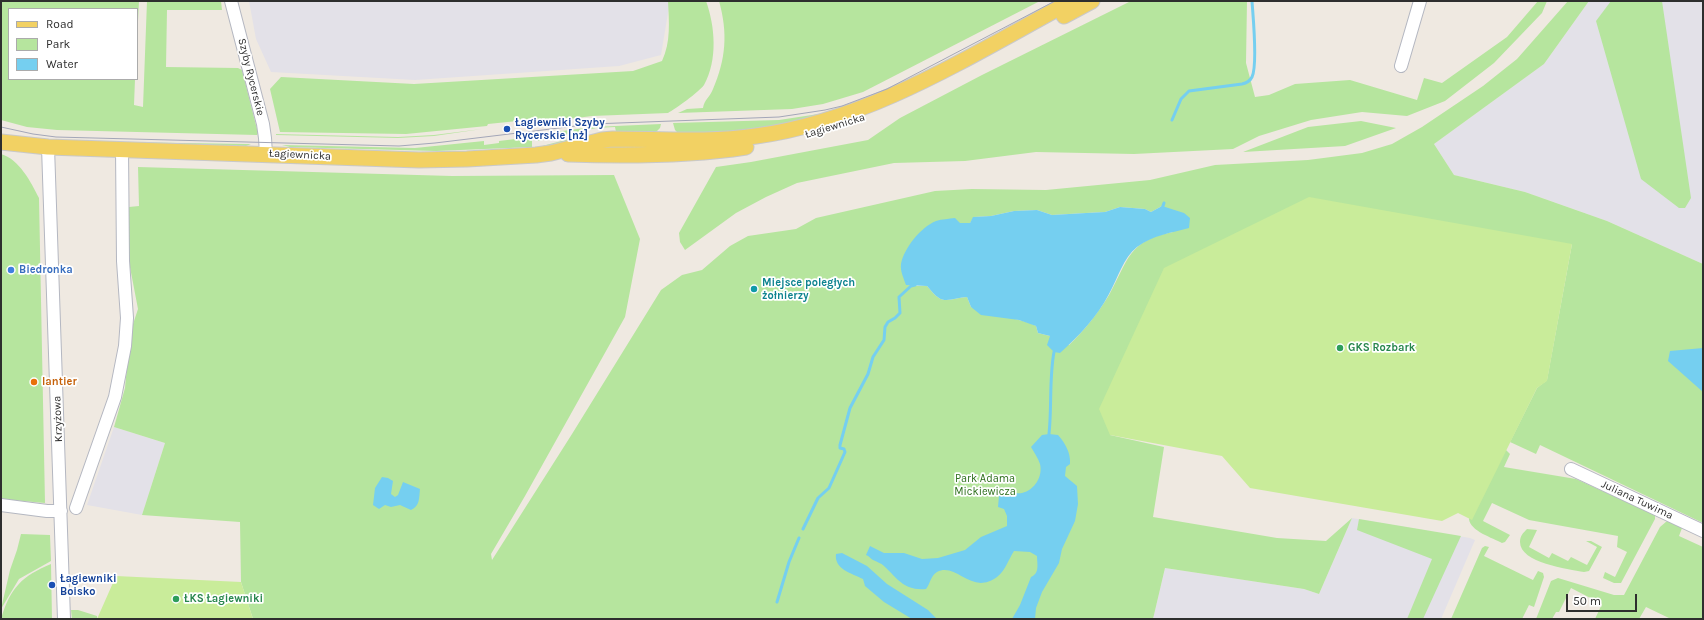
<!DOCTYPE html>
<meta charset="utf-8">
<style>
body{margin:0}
#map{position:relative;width:1704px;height:620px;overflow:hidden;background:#efe9e1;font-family:Karla,sans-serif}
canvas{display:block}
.frame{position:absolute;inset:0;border:2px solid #2e2e2e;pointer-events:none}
.legend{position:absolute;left:8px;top:8px;width:130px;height:72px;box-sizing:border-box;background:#fff;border:1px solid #ababab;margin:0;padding:5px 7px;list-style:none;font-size:12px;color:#2e2e2e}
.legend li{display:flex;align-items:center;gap:8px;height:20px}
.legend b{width:20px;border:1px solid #ababab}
.scale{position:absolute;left:1566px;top:594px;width:71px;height:18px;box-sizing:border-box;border:2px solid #2e2e2e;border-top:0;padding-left:5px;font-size:12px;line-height:14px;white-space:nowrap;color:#2e2e2e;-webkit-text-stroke:3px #fff;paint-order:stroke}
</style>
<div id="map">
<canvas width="1704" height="620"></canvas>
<div class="frame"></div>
<ul class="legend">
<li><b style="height:5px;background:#f2d163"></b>Road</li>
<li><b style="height:11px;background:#b6e59e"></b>Park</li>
<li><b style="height:11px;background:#75cff0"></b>Water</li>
</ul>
<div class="scale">50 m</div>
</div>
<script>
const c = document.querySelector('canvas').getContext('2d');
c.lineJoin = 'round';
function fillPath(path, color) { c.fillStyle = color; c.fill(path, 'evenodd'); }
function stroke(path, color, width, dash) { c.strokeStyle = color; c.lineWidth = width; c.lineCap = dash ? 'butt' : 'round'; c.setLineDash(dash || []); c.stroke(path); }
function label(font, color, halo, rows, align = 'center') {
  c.font = font + ' Karla,sans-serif'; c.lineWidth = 3.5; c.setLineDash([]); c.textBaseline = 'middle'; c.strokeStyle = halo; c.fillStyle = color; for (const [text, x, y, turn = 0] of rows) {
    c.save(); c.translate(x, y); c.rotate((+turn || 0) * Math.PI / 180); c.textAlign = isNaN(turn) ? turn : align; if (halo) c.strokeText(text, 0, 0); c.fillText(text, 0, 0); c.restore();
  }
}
const industrial = new Path2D(`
 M249 1H670L661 55 619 66 415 80 271 72 256 39Z
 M1589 1H1703V264L1607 221 1525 192 1454 175 1434 144 1544 64Z
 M114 427 165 443 142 515 87 505Z
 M1352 518 1470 538 1475 540 1441 619H1153L1165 568 1304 589 1319 594Z`);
const green = new Path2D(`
 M1 1H139L137 41V9H9V79H135L134 105 143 107 147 1H221L222 10H167L166 67 238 68 242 70 258 133 257 135 57 130 27 127 1 120Z
 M668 1H706C715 26 718 60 704 85 699 92 675 109 668 113L592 116 538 123 537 119 488 124 487 126 406 134 280 132 270 89 281 77 414 84 633 71 662 61C671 42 669 22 668 1Z
 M719 1H1040L863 92 823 104 792 109 678 113 687 109 703 108C704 100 710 97 713 89 726 59 728 33 719 1Z
 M1131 1H1247L1246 63 1255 97 1269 95 1295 84 1350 80 1417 100 1424 78 1442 83 1507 37 1538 1H1547L1542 13 1494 63 1445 101 1407 116 1362 112 1311 120 1259 136 1233 149 1134 154 1036 152 965 161 894 163 797 183 766 197 736 213 685 250 680 242 679 233 716 167 751 162 868 140 900 118 982 75Z
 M1568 1H1589L1544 64 1434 144 1454 175 1525 192 1607 221 1703 264V523L1540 445 1536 454 1510 442 1537 388 1547 380 1572 244 1110 435 1164 447 1153 517 1277 538 1326 541 1352 518 1319 594 1304 589 1165 568 1153 619H253L241 582 240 522 142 515 165 443 114 427 125 388 130 333 138 309 129 262V207L139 206 138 167 452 176 614 175 640 239 625 317 525 496 491 554 492 560 572 434 661 290 682 275 702 270 730 246 748 236 796 229 816 218 935 191 972 189 1046 190 1150 180 1215 165 1308 160 1362 153 1392 144 1422 127 1483 86 1517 59ZM1162 206 1173 232C1128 240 1128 261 1109 295 1098 313 1084 331 1069 345L1050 336 1038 333 1036 326 1030 323 971 307 967 297C958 297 946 303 939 298 934 295 931 290 927 286H911L960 223H970L974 217 991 216 1014 211 1037 210 1052 215 1086 213 1105 212 1120 207 1145 209 1151 212Z
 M1611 1H1662L1691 198 1685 208H1679L1641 179 1596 21Z
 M1052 6 889 94 781 129 679 134 675 130 673 123 779 120 825 113 888 91Z
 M1361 121 1396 128 1345 146 1243 152 1308 127Z
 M661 124 660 128 655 133 616 132 615 127 596 128 538 141 539 134 593 127Z
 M482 129 434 136 398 138 276 135V134L398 137 434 135Z
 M585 135 562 143 538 147Z
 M532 137V147L436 151 290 147 282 145 415 148 484 141V145L499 143V141Z
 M117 142 247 144H251L246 146Z
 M1 154C19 159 31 182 39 198L45 503 1 499Z
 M1506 450 1510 454 1504 467 1576 479 1655 515V519L1621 583H1614L1603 578 1605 572 1615 577 1627 552 1617 547 1618 536 1529 520 1492 503 1483 521 1510 535 1505 542 1502 543C1493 538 1470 531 1469 519L1498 460Z
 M1359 519 1461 536 1423 619H1407L1432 559 1357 530Z
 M1667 521 1682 528 1679 536 1703 547V619H1671L1646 607 1639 619H1595L1602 604 1571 588 1559 612H1556L1552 619H1536L1551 581 1558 578 1614 595H1624L1660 527Z
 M1527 529 1537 530 1529 547 1549 558 1552 553 1568 561 1571 557 1587 565 1597 547 1586 541H1591L1602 547 1589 571 1584 572C1568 569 1520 563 1520 542 1520 536 1523 533 1527 529Z
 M21 534 50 535 51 561 19 579 1 609 10 570 17 550Z
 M1485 546 1489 547 1484 556 1533 580 1538 571 1543 573 1544 577 1534 607 1529 605 1522 619H1451L1482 548Z
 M51 564 52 619H1C10 588 22 576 51 564Z
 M71 610H78L97 616V619H72Z`);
const pitch = new Path2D(`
 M1309 197 1572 244 1547 381 1537 388 1472 520 1458 513 1442 521 1250 488 1222 456 1110 435 1099 409 1164 268Z
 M116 576 241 582 253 619H97Z`);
const water = new Path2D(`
 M1162 206 1184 213 1190 218 1189 228C1171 233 1153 235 1137 247 1123 258 1118 278 1109 294 1097 317 1079 336 1060 353L1054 352 1047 345 1050 336 1038 333 1036 326 1019 320 981 315 971 307 967 297C958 297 946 303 939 298 934 295 931 290 927 286L906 285C904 279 900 271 901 264 904 248 921 227 936 221 942 219 949 219 955 218L960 223H970L973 217 991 216 1014 211 1037 210 1052 215 1086 213 1105 212 1120 207 1145 209 1151 212Z
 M1703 348V392L1668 361 1670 351Z
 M1049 434 1058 435C1065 443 1071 453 1070 464L1066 467 1065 476 1077 486 1078 504 1075 521 1062 549 1059 563 1042 592 1036 608 1035 619H1012L1020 605 1031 577C1040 573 1037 564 1037 556L1030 552 1014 551C1008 560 1006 570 997 577 971 596 957 562 937 572 931 575 930 584 926 589 904 591 898 579 884 566 881 563 877 562 873 560 871 559 869 556 866 555L870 546 884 553H904L922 559 938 558 965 550 981 537 1007 526V516L1004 509 998 507 999 496 1003 491C1009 492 1016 494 1022 493 1035 490 1043 476 1040 464 1038 458 1034 452 1031 447L1042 435Z
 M382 477 388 478 393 481 391 494 395 497 398 495 403 482 420 489C419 498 420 506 411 510L400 505 391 507 385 505 379 509 373 505 375 488Z
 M842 553 867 566 887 584 928 610 937 619H912L884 602 865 586 863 579C851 573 834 569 836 554Z`);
const stream = new Path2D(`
 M1172 120 1181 99 1189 91 1242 84C1247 83 1250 81 1252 77 1258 65 1253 17 1252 1
 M1162 209 1164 203
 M1049 434C1052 406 1049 379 1054 352
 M803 529 818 498 829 488 845 452 844 449 840 448V445L850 408 868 374 873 357 884 340 885 327 888 322 895 318 900 313 899 297 911 286 915 285
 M777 602 789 562 799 538`);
const minor = new Path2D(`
 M231 1 263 124 265 138 266 154
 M1401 66 1420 1
 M48 147 64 619
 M1571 469 1703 531
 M1 505 47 511H61
 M76 508 115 397 125 346 127 318 123 261 122 149`);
const major = new Path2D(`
 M1064 16 1092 1
 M1 142 48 147 419 160 467 159 536 155 551 153 602 140 613 139C660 139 709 143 756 136 869 121 973 54 1072 1
 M568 154C627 156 687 156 746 147`);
const tram = new Path2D(`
 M1 127 33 134 56 137 399 146 435 143 592 124 779 117 825 110 842 106 887 89 1055 1`);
const markers = [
 [507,129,4,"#1a4fb4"],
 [11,270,4,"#3f7fe0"],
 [754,289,4,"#0f9aa8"],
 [1340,348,4,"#2e9e5b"],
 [34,382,4,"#e8710a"],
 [52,585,4,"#1a4fb4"],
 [176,599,4,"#2e9e5b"]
];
const streetNames = [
 ["Szyby Rycerskie",251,77,76],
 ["Łagiewnicka",835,126,-17],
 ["Łagiewnicka",300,155,3],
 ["Krzyżowa",58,419,-92],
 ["Juliana Tuwima",1637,500,25]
];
const transitNames = [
 ["Łagiewniki Szyby",515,123],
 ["Rycerskie [nż]",515,136],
 ["Łagiewniki",60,579],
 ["Boisko",60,592]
];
const shopNames = [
 ["Biedronka",19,270]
];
const cultureNames = [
 ["Miejsce poległych",762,283],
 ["żołnierzy",762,296]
];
const leisureNames = [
 ["GKS Rozbark",1348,348],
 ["ŁKS Łagiewniki",184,599]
];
const foodNames = [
 ["lantier",42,382]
];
const parkNames = [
 ["Park Adama",985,479],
 ["Mickiewicza",985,492]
];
fillPath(industrial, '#e3e1e8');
fillPath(green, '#b6e59e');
fillPath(pitch, '#c9ec9a');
fillPath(water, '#75cff0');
stroke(stream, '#75cff0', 3);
stroke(minor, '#b4b7c1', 14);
stroke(major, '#c9c9c9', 17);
stroke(minor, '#fff', 12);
stroke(major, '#f2d163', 15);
stroke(tram, '#a3a6b8', 1);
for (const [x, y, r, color] of markers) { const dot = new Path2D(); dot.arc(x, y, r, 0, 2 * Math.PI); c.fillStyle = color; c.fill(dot); stroke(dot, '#fff', 1.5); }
label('11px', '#2e2e2e', '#fff', streetNames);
label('bold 11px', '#164399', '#fff', transitNames, 'left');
label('bold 11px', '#366cbe', '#fff', shopNames, 'left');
label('bold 11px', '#0d838f', '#fff', cultureNames, 'left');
label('bold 11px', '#27864d', '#fff', leisureNames, 'left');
label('bold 11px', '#c56008', '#fff', foodNames, 'left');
label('11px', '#2c6e1b', '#fff', parkNames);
</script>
